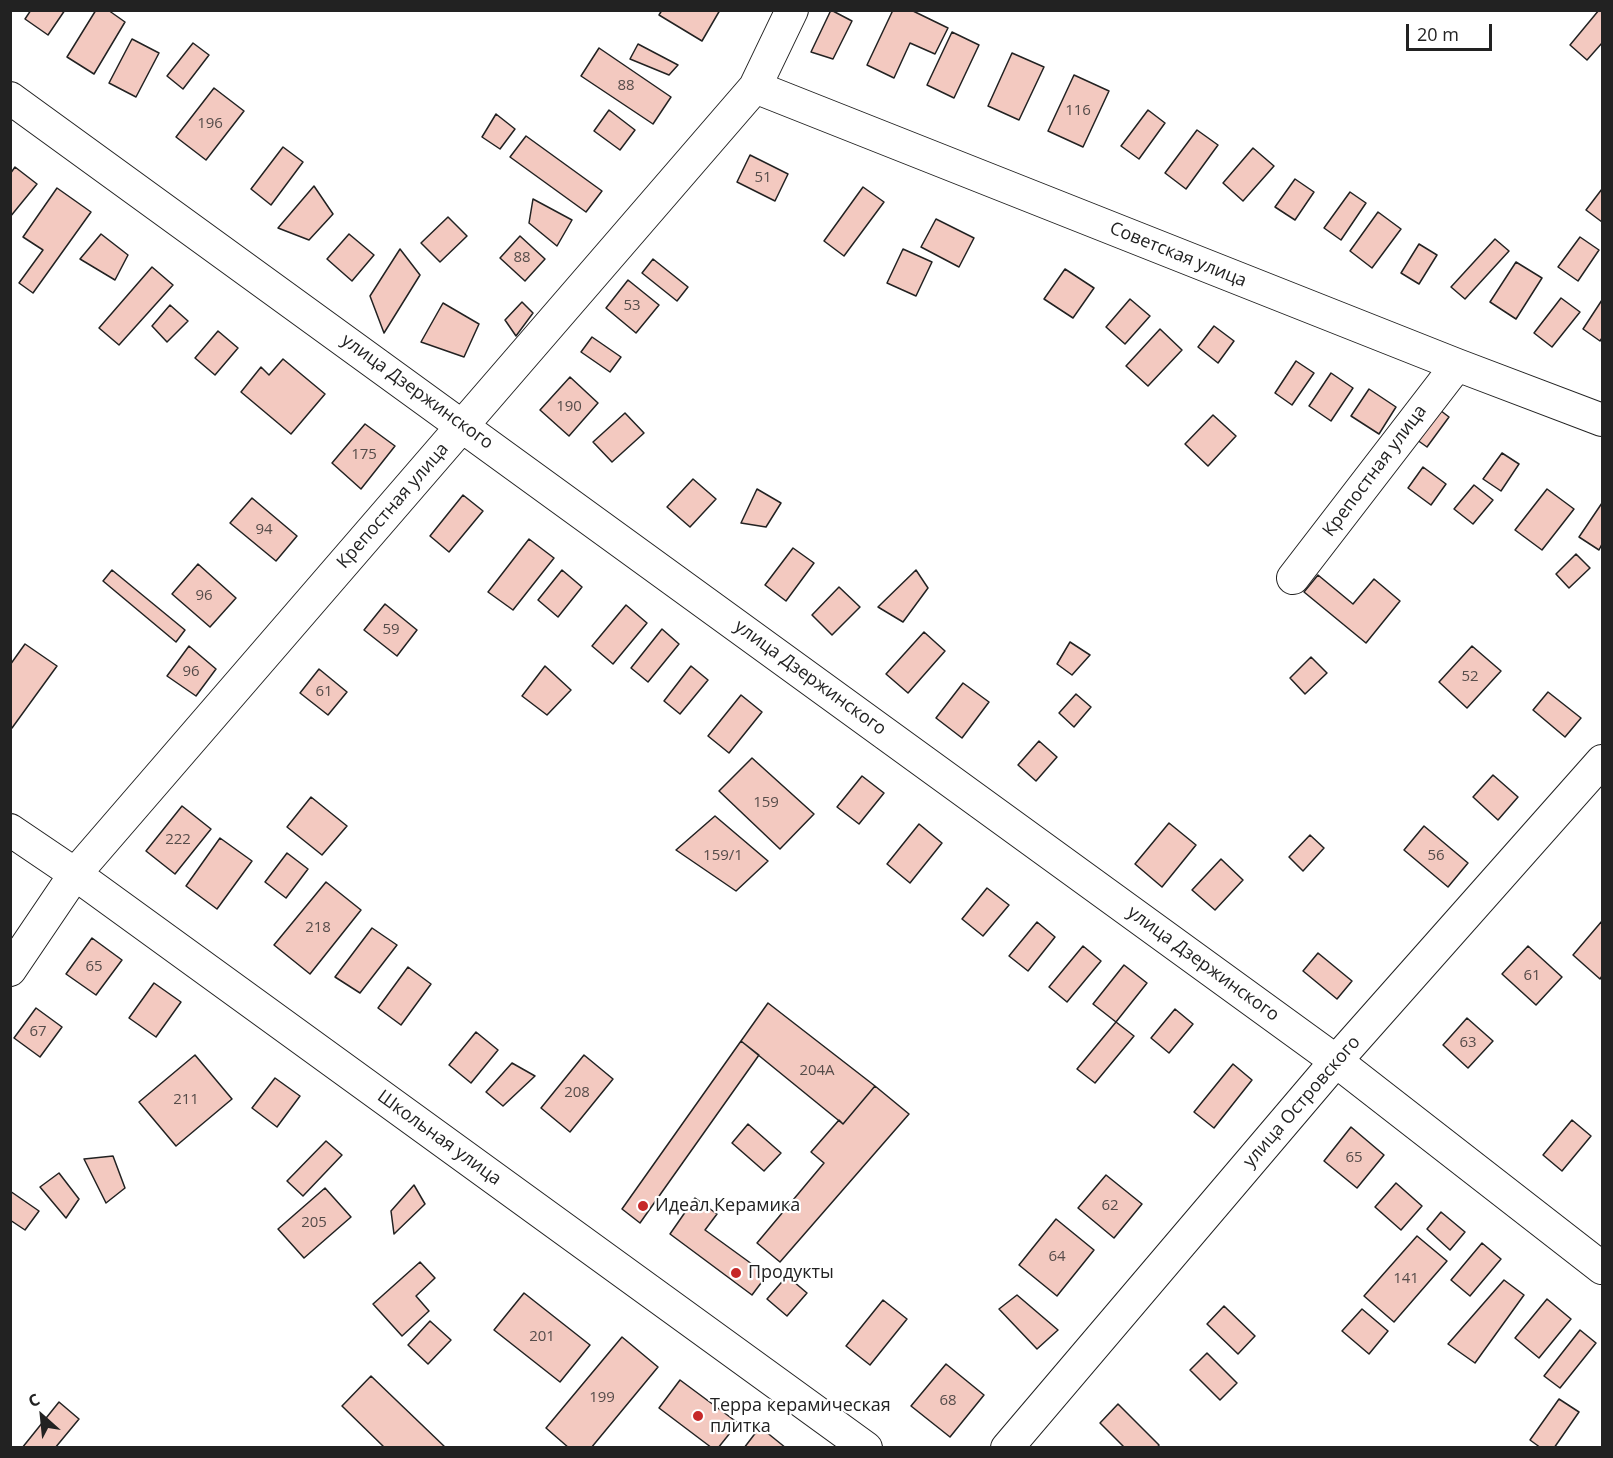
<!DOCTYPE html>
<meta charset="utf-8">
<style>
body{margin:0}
#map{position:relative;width:1613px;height:1458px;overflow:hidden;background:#fff;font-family:"Open Sans",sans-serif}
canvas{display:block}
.frame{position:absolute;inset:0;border:12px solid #222;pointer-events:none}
.north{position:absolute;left:12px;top:1386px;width:60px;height:60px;-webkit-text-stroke:4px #fff;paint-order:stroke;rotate:333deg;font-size:16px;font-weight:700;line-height:24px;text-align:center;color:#222}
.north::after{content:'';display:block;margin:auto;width:21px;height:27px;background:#222;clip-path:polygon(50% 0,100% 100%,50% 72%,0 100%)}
.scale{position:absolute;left:1406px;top:24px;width:86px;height:27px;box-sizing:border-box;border:3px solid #222;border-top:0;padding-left:8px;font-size:18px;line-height:21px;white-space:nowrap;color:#222;-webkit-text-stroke:4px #fff;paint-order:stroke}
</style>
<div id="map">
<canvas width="1613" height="1458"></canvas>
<div class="frame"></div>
<div class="north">С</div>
<div class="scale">20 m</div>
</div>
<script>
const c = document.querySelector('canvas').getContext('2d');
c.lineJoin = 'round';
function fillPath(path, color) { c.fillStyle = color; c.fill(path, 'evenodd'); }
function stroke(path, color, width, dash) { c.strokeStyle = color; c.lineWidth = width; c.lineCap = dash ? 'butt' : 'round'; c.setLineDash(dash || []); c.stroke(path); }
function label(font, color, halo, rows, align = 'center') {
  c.font = font + ' "Open Sans",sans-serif'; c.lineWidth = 4.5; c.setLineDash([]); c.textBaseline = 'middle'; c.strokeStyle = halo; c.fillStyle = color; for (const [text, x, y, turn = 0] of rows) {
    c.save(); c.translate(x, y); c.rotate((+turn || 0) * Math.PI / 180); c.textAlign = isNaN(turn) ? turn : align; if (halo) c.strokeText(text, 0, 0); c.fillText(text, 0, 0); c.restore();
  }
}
const building = new Path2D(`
 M31 10H65L48 35 25 19Z
 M96 10H108L125 22 94 74 67 57Z
 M662 10H720L702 41 659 15Z
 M831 10 852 21 833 59 811 52Z
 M893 10H911L948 28 935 54 910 43 894 78 867 65Z
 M1599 10H1602V43L1587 60 1570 45Z
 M952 32 979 45 954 98 927 85Z
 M132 39 159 53 136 97 109 83Z
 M193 43 209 55 183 89 167 76Z
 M638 44 678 65 669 75 630 59Z
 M599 48 671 97 653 124 581 76Z
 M1012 53 1044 67 1019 120 988 106Z
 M1074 75 1109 91 1083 147 1048 131Z
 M214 88 244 111 206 160 176 137Z
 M609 110 635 130 620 150 594 131Z
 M1148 110 1165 123 1139 159 1121 146Z
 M496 114 515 129 500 149 482 137Z
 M1197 130 1218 145 1186 189 1165 173Z
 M526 136 602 191 586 212 510 157Z
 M283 147 303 162 271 205 251 189Z
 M1253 148 1274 166 1243 201 1223 183Z
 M750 155 788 174 775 201 737 182Z
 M15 167 37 184 10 217V174Z
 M1295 179 1314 192 1295 220 1275 207Z
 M314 186 333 214 309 240 278 228Z
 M863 187 884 202 844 256 824 241Z
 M57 188 91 212 33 293 19 283 43 250 23 237Z
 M1602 189V222L1586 210Z
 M1350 192 1366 203 1341 240 1324 228Z
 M533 199 572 220 557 246 529 223Z
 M1378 212 1401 229 1372 268 1350 251Z
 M448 217 467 236 440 262 421 243Z
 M936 219 974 238 959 267 921 247Z
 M101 234 128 255 115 280 80 259Z
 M349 234 374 255 352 281 327 259Z
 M520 236 545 259 525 281 500 258Z
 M1580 237 1599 250 1578 281 1558 267Z
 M1495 239 1509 251 1465 299 1451 287Z
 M1419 244 1437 255 1419 284 1401 273Z
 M400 249 420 275 384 333 370 296Z
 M903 249 932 262 916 296 887 283Z
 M653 259 688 287 677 301 642 273Z
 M1516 262 1542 278 1516 319 1490 302Z
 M152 267 173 285 119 345 99 328Z
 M1065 269 1094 288 1073 318 1044 299Z
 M628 280 659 305 636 333 606 308Z
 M1561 298 1580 312 1552 347 1534 333Z
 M1130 299 1150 316 1125 344 1106 327Z
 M1602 300V338L1600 341 1583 329Z
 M522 302 533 313 516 336 505 320Z
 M443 303 479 324 464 357 421 342Z
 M170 305 188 321 167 342 152 326Z
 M1214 326 1234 341 1218 363 1198 347Z
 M1160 329 1182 350 1148 386 1126 366Z
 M218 331 238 348 215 375 195 358Z
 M592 337 621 357 610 372 581 352Z
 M283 359 325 394 291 434 241 392 261 367 269 375Z
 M1296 361 1314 373 1292 405 1275 393Z
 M1331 373 1353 388 1331 421 1309 406Z
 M570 377 598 403 569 436 540 410Z
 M1369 389 1396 407 1379 434 1351 416Z
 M1432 404 1449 417 1427 447 1410 435Z
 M625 413 644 433 612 462 593 442Z
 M1213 415 1236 436 1208 466 1185 444Z
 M365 424 395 446 361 489 332 463Z
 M1502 453 1519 464 1501 491 1483 479Z
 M1423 467 1446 484 1431 505 1408 488Z
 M693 479 716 499 690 527 667 507Z
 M1474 485 1493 500 1473 524 1454 509Z
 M757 489 781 503 766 527 741 523Z
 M1547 489 1574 509 1542 550 1515 530Z
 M463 495 483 511 449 552 430 536Z
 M252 498 297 536 276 561 230 523Z
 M1602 503V544L1599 550 1579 537Z
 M529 539 554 558 513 610 488 592Z
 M793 548 814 563 786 601 765 585Z
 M1576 554 1590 568 1569 588 1556 574Z
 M198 564 236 598 210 627 172 594Z
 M112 570 185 630 176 642 103 581Z
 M562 570 582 587 558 617 538 600Z
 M916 570 928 588 903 622 878 607Z
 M1318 575 1353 604 1374 579 1400 601 1366 643 1304 592Z
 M839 587 860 607 832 635 812 615Z
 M385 604 417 630 397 656 364 630Z
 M626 605 647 623 613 664 592 646Z
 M662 629 679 644 648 682 631 668Z
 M924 632 945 651 908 693 886 674Z
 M1070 642 1090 655 1072 675 1057 664Z
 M25 644 57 666 12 728 10 727V665Z
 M189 646 216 669 196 696 167 676Z
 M1472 646 1501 671 1467 708 1439 682Z
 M1311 657 1327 673 1305 694 1290 678Z
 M545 666 571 690 547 715 522 696Z
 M691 666 708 680 680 714 664 701Z
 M319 669 347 692 328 715 300 693Z
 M963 683 989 702 962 738 936 718Z
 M1548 692 1581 718 1565 737 1533 710Z
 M1076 694 1091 707 1074 727 1059 713Z
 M741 695 762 712 729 753 708 736Z
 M1039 741 1057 757 1036 781 1018 765Z
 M752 758 814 814 780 849 719 791Z
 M1493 775 1518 797 1498 820 1473 797Z
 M862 776 884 793 859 824 837 807Z
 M311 797 347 826 322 855 287 827Z
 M182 806 211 829 175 874 146 851Z
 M715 816 768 861 736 891 676 850Z
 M1169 823 1196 845 1162 887 1135 864Z
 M919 824 942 843 910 883 887 864Z
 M1424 826 1468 863 1448 887 1404 850Z
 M1310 835 1324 848 1303 871 1289 857Z
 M220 838 252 861 217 909 186 886Z
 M287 853 308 869 286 898 265 882Z
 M1221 859 1243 880 1215 910 1192 890Z
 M326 882 361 910 310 974 274 945Z
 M987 888 1009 905 983 936 962 919Z
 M1602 921V976L1600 979 1573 955Z
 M1037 922 1055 937 1028 971 1009 956Z
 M372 928 397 945 360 993 335 977Z
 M92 938 122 960 96 995 66 974Z
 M1083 946 1101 961 1067 1002 1049 987Z
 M1528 946 1562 977 1536 1005 1502 974Z
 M1318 953 1352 981 1337 999 1303 971Z
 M1124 965 1147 983 1116 1022 1093 1004Z
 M408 967 431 984 401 1025 378 1008Z
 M154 983 181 1002 156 1037 129 1018Z
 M768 1003 875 1086 843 1124 741 1041Z
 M36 1008 62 1027 40 1057 14 1038Z
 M1175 1009 1193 1024 1169 1053 1151 1038Z
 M1467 1018 1493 1041 1468 1068 1443 1045Z
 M1116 1022 1134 1036 1095 1083 1077 1069Z
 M476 1032 498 1050 471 1083 449 1065Z
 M741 1041 759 1055 640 1223 622 1209Z
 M195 1055 232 1099 176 1146 139 1102Z
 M584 1055 613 1079 570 1132 541 1108Z
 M512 1063 535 1076 503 1106 486 1092Z
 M1233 1064 1252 1080 1214 1128 1194 1112Z
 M275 1078 300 1096 277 1127 252 1108Z
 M875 1086 909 1114 780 1262 757 1243 824 1163 811 1152 839 1120 843 1124Z
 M1572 1120 1591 1136 1562 1171 1543 1155Z
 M748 1124 781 1153 764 1171 732 1143Z
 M1351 1127 1384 1155 1357 1188 1324 1161Z
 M326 1141 342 1155 303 1196 287 1181Z
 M113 1156 125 1188 106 1203 84 1159Z
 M59 1173 79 1199 66 1218 40 1187Z
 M1106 1175 1142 1204 1114 1238 1078 1208Z
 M1396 1183 1422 1206 1401 1230 1375 1207Z
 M414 1185 425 1204 394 1234 391 1211Z
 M325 1188 351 1217 304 1258 278 1229Z
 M10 1191 39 1211 25 1230 10 1220Z
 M695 1198 717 1214 705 1230 767 1275 752 1295 670 1234Z
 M1441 1212 1465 1232 1450 1250 1427 1229Z
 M1056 1219 1094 1250 1057 1296 1019 1265Z
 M1417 1236 1447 1261 1394 1322 1364 1296Z
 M1482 1243 1501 1259 1470 1296 1451 1280Z
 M420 1262 435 1278 416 1296 429 1311 402 1336 373 1304Z
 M787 1276 807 1293 787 1316 767 1299Z
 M1504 1280 1524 1295 1475 1363 1448 1344Z
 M524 1293 590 1345 560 1382 494 1330Z
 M1017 1295 1058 1330 1037 1349 999 1309Z
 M1547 1299 1571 1319 1539 1358 1515 1338Z
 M883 1300 907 1319 870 1365 846 1346Z
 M1224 1306 1255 1336 1238 1354 1207 1324Z
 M1362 1309 1388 1331 1369 1354 1342 1331Z
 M430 1321 451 1340 428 1364 408 1345Z
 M1580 1330 1596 1343 1560 1388 1544 1376Z
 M622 1337 658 1367 591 1448H569L546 1428Z
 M1207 1353 1237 1383 1220 1400 1190 1370Z
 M946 1364 984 1395 950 1437 911 1406Z
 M371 1376 446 1448H385L342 1406Z
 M680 1380 738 1423 718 1448H712L659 1408Z
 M1559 1399 1579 1412 1554 1448H1541L1530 1440Z
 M59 1402 79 1419 55 1448H22Z
 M1118 1404 1159 1445 1157 1448H1125L1100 1423Z
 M760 1427 786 1448H744Z`);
const minor = new Path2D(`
 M755 87 1457 365 1602 420
 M10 98 1336 1061 1602 1268
 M1293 578 1457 365
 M10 830 75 874 866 1448
 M10 970 75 874 755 87 792 10
 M1007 1448 1336 1061 1602 761`);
const markers = [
 [643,1206,6,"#c62828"],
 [736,1273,6,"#c62828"],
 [698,1416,6,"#c62828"]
];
const numberNames = [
 ["88",626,86],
 ["116",1078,111],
 ["196",210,124],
 ["51",763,178],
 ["88",522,258],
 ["53",632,306],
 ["190",569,407],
 ["175",364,455],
 ["94",264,530],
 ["96",204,596],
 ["59",391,630],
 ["96",191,672],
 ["52",1470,677],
 ["61",324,692],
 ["159",766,803],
 ["222",178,840],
 ["159/1",723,856],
 ["56",1436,856],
 ["218",318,928],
 ["65",94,967],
 ["61",1532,976],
 ["67",38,1032],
 ["63",1468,1043],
 ["204А",817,1071],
 ["208",577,1093],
 ["211",186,1100],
 ["65",1354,1158],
 ["62",1110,1206],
 ["205",314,1223],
 ["64",1057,1257],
 ["141",1406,1279],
 ["201",542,1337],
 ["199",602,1398],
 ["68",948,1401]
];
const streetNames = [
 ["Советская улица",1178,255,22],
 ["улица Дзержинского",417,392,36],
 ["Крепостная улица",1375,471,-53],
 ["Крепостная улица",393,506,-49],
 ["улица Дзержинского",810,678,36],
 ["улица Дзержинского",1203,964,36],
 ["улица Островского",1302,1102,-49],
 ["Школьная улица",439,1138,36]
];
const poiNames = [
 ["Идеал Керамика",655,1206],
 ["Продукты",748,1273],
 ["Терра керамическая",710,1406],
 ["плитка",710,1427]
];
fillPath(building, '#f3c9c0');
stroke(building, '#222', 1.5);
stroke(minor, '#222', 34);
stroke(minor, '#fff', 32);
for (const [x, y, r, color] of markers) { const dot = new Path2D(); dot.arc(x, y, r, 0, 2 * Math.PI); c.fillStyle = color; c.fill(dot); stroke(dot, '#fff', 2); }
label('15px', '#564c4a', null, numberNames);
label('18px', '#222', '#fff', streetNames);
label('18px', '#222', '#fff', poiNames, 'left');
</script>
